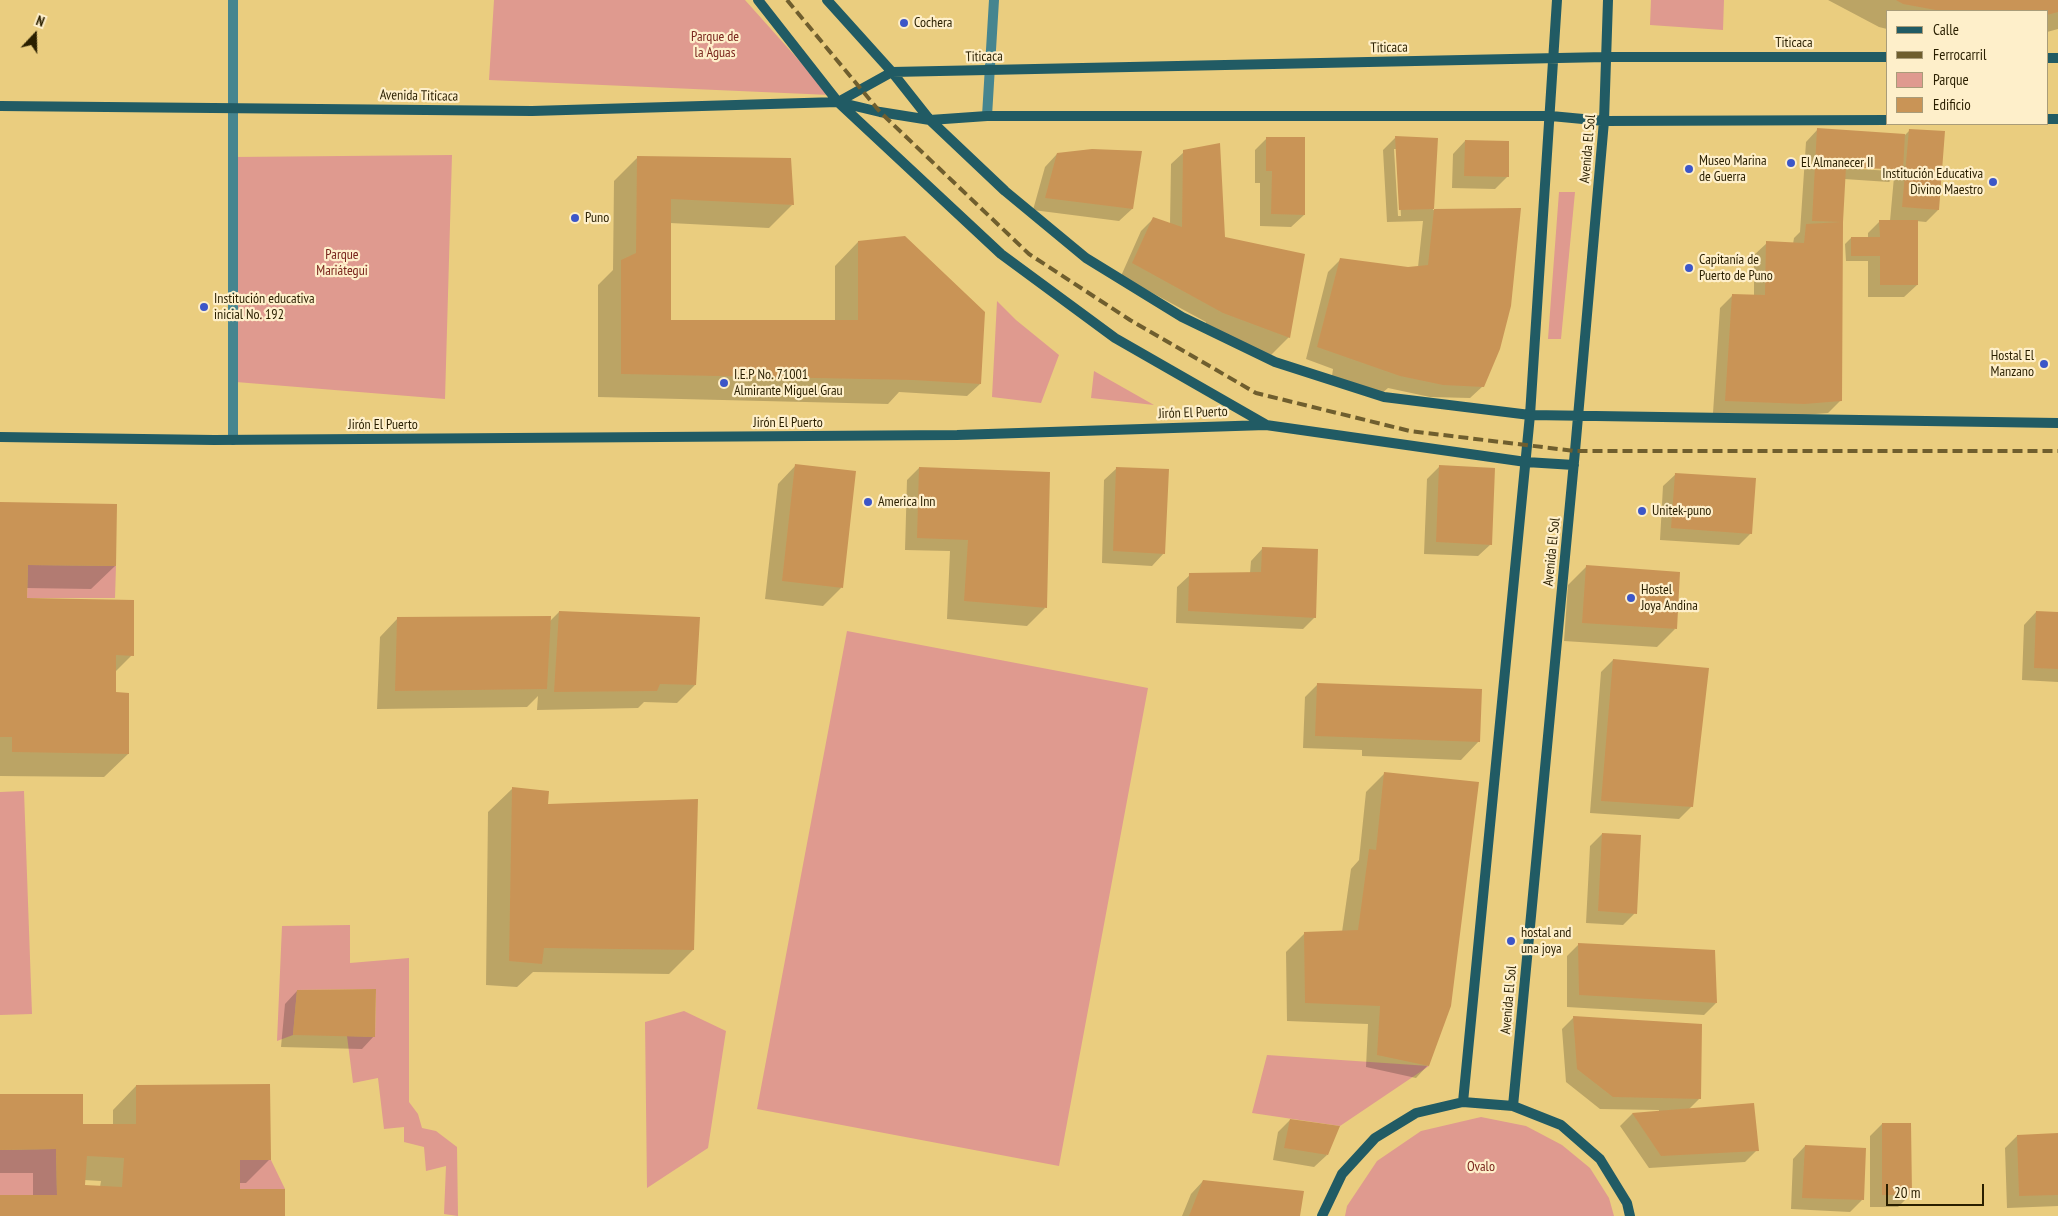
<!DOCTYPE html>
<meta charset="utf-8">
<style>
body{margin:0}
#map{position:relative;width:2058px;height:1216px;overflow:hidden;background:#eacd7f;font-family:"PT Sans Narrow",sans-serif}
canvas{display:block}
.legend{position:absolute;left:1886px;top:10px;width:162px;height:115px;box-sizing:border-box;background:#feefca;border:1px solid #a99c79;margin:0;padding:6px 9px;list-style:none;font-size:15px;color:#2a1f00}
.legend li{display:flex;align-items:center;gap:10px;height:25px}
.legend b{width:25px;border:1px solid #a99c79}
.north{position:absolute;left:10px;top:10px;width:50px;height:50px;-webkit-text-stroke:4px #feefca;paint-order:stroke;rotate:21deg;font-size:14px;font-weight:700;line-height:20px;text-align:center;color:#2a1f00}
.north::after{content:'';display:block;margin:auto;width:18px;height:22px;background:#2a1f00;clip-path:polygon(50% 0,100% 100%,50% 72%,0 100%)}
.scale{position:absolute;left:1886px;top:1184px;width:98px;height:22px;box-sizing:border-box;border:2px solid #2a1f00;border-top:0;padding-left:6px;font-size:15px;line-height:18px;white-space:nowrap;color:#2a1f00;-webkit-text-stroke:4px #feefca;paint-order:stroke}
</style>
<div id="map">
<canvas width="2058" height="1216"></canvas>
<ul class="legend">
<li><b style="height:6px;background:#215b64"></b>Calle</li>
<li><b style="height:6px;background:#6f5e2e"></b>Ferrocarril</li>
<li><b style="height:14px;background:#df9a8f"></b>Parque</li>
<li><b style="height:14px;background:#c99456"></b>Edificio</li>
</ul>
<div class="north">N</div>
<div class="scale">20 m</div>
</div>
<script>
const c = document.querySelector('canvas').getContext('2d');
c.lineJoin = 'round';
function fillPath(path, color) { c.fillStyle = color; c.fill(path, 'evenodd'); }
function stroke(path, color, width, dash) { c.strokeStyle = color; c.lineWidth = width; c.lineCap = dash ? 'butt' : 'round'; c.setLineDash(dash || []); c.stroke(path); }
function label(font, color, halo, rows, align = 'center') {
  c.font = font + ' "PT Sans Narrow",sans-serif'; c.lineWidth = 4.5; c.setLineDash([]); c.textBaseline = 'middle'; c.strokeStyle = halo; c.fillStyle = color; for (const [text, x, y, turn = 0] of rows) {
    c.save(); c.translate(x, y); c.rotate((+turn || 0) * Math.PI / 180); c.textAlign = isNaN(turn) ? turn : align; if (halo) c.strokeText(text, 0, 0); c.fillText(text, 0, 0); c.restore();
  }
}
const green = new Path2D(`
 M494 0H745L830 95 489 80Z
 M1651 0H1724L1723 30 1650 25Z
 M452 155 445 399 236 382 234 157Z
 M1559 192H1575L1561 339H1548Z
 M997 301 1016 320 1059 355 1041 403 992 397Z
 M1094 371 1154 405 1091 398Z
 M28 565 116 566 115 598H27Z
 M847 631 1148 688 1059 1166 757 1109Z
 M24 791 32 1014 0 1015V792Z
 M350 925V963L409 958V1102L418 1114 422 1128 436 1131 457 1147 458 1216 444 1214 446 1166 426 1171 424 1147 404 1142V1127L384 1129 378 1078 353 1083 347 1036 375 1037 376 989 297 990 293 1035 277 1041 282 926Z
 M684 1011 726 1031 708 1148 647 1188 645 1022Z
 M1267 1055 1429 1066 1340 1126 1252 1113Z
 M1481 1117 1526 1126 1562 1145 1590 1168 1609 1198 1614 1216H1345L1347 1206 1377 1161 1421 1131Z
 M56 1149 57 1195H0V1150Z
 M240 1160H271L285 1189H240Z`);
const shadow = new Path2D(`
 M1828 0H2058V29L2047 32V11H1887V29L1879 27Z
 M1818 129 1905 135 1910 130 1938 210 1926 222 1916 221 1917 285 1904 297H1868V261H1846L1845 244 1851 238H1868V233L1880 221H1890L1894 177 1889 182 1844 179 1842 222 1841 400 1828 413 1791 416 1713 413 1720 308 1732 296H1754V255L1767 243 1793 244 1794 238 1800 232 1806 142ZM1840 165 1892 168V171L1840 168Z
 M1267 138 1304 215 1291 227 1260 226V183H1255V150Z
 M1395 138 1437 139 1433 210 1520 209 1483 386 1470 398 1430 397 1388 388 1381 394 1332 376 1333 369 1306 359 1328 272 1340 260 1408 268 1418 267 1423 221 1387 222 1383 150ZM1394 149H1397L1401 216H1398Z
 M1465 141 1508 176 1495 189 1452 188 1453 154Z
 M1140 152 1132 209 1119 221 1033 210 1045 167 1057 154Z
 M1184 152 1224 240 1289 337 1271 355 1205 331 1206 322 1121 276 1141 231 1153 219 1170 224 1171 164Z
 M638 157 792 205 769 228 670 223V321H835V266L858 242 980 384 967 396 899 392 888 404 598 397V285L613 270 614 181Z
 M796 465 841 588 823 606 765 599 778 484Z
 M1439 467 1491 544 1478 556 1424 554 1427 479Z
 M919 468 1045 608 1027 626 947 619 950 551 905 550 907 480Z
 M1117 468 1164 553 1152 566 1102 563 1104 480Z
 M1676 474 1751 533 1739 545 1660 540 1663 486Z
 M0 503 115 566 91 589 26 588V599L132 655 114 673V694L128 754 104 777 0 776Z
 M1263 548 1315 617 1303 629 1176 623 1177 587 1190 575 1250 573 1251 561Z
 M1586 567 1675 629 1657 647 1564 641 1568 585Z
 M559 612 695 685 677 703 644 702 638 708 537 710 538 696 527 707 377 709 380 637 398 618 550 621Z
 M2036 612 2058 614V682L2022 680 2024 625Z
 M1613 660 1692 806 1679 819 1590 813 1601 672Z
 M1317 685 1479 741 1461 760 1362 756V750L1303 748 1305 697Z
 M1384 774 1428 1065 1416 1078 1366 1067 1368 1024 1287 1021 1286 952 1304 934 1342 932 1351 869 1359 860 1366 792Z
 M512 789 547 806 693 950 669 974 533 972 517 987 486 985 488 812Z
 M1602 834 1635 913 1623 925 1586 923 1590 846Z
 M1579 944 1716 1003 1704 1015 1567 1007V956Z
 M297 991 374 1036 362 1049 281 1047 285 1004Z
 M1574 1017 1700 1098 1688 1110 1757 1150 1745 1162 1649 1168 1620 1126 1632 1114 1659 1112V1110L1600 1109 1566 1082 1562 1029Z
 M136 1086 270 1159 246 1183H239V1190L283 1216H0V1197H33V1173H0V1095L82 1126 113 1125V1110ZM84 1180 101 1181 100 1187 84 1186Z
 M1290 1120 1327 1155 1314 1167 1273 1160 1278 1132Z
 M1882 1124 1911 1194 1898 1207H1870V1136Z
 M2058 1135V1206L2007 1208 2005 1148 2017 1136Z
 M1805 1146 1862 1200 1850 1212 1791 1209 1793 1159Z
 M1203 1181 1299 1216H1182L1191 1194Z`);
const building = new Path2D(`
 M1896 0H2058V12L2047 15V11H1941L1903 4Z
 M1817 128 1905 134 1903 170 1846 167 1843 222 1842 401 1804 404 1725 401 1732 294 1765 295 1766 241 1804 243 1806 224 1841 222 1812 221Z
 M1909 129 1945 131 1939 210 1902 207Z
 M1395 136 1438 138 1434 209 1399 210Z
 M1266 137H1305V215L1271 214 1272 171H1266Z
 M1465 140 1509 141V177L1464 176Z
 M1220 143 1225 237 1305 254 1290 338 1223 313 1132 263 1153 217 1182 227 1183 150Z
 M1092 149 1142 151 1133 209 1045 198 1057 153Z
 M637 156 791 158 794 205 671 199V320H858V241L905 236 985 312 981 384 913 380 621 374V260L636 253Z
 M1521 208 1511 306 1500 349 1484 387 1443 385 1400 376 1317 347 1340 258 1408 267 1428 265 1434 209Z
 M1879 220H1918V285H1880V256H1851V237H1880Z
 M795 464 856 471 843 588 782 581Z
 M1439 465 1495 468 1492 545 1436 542Z
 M919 467 1050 472 1047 608 964 601 968 540 917 538Z
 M1116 467 1169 469 1165 554 1113 551Z
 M1675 473 1756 478 1752 534 1671 528Z
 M0 502 117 504 116 566 28 565 27 598 134 600V656L116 655V692L129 693V754L12 752V737H0Z
 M1262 547 1318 549 1316 618 1188 611 1189 573 1261 572Z
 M1586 565 1680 572 1677 629 1582 623Z
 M559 611 700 617 696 685 660 684 657 691 554 692Z
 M2036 611 2058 612V669L2034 668Z
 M551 616 547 689 395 691 397 617Z
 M1613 659 1709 668 1693 807 1601 801Z
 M1317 683 1482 689 1480 742 1315 736Z
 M1384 772 1479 782 1451 1006 1429 1066 1377 1055 1380 1006 1305 1003 1304 932 1358 930 1369 849 1376 850Z
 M512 787 549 791 548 804 698 799 694 950 544 948 542 964 509 961Z
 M1602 833 1641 835 1637 914 1598 911Z
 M1578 943 1715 950 1717 1003 1579 995Z
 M376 989 375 1037 293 1035 297 990Z
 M1573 1016 1702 1024 1701 1099 1613 1097 1577 1069Z
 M270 1084 271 1160H240V1189H285V1216H0V1195H57L56 1149 0 1150V1094H83V1124H136V1085ZM87 1156 124 1158 122 1187 85 1185Z
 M1754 1103 1759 1151 1661 1156 1632 1113Z
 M1290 1119 1340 1126 1328 1155 1284 1148Z
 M1882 1123H1911L1912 1195H1882Z
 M2058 1133V1195L2019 1196 2017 1135Z
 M1805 1145 1866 1148 1864 1200 1802 1198Z
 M1203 1180 1304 1191 1300 1216H1189Z`);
const street = new Path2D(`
 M233 0V440
 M987 116 994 0`);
const secondary = new Path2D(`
 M758 0 838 102 1001 254 1115 338 1265 424
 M827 0 892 72 930 120 1005 191 1086 258 1182 317 1275 362 1384 397 1530 415 2058 423
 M2047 58H2058
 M838 102 892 72 1606 57H1887
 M0 106 532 111 838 102 880 112 930 120 987 116H1551L1604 121 1887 120
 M2047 119H2058
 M0 437 214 440 957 435 1266 425 1526 462 1574 465
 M1463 1102 1530 415 1557 0
 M1513 1106 1575 451 1604 121 1608 0
 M1322 1216 1342 1174 1375 1138 1416 1113 1463 1102 1513 1106 1561 1125 1600 1159 1627 1203 1630 1216`);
const rail = new Path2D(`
 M787 0 880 112 1029 254 1130 320 1256 393 1410 431 1575 451H2058`);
const markers = [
 [904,23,5,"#3c56c8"],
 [1791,163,5,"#3c56c8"],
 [1689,169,5,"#3c56c8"],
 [1993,182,5,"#3c56c8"],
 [575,218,5,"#3c56c8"],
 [1689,268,5,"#3c56c8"],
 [204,307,5,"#3c56c8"],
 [2044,364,5,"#3c56c8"],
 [724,383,5,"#3c56c8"],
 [868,502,5,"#3c56c8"],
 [1642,511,5,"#3c56c8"],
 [1631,598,5,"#3c56c8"],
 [1511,941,5,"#3c56c8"]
];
const poiNames = [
 ["Cochera",914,23],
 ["Museo Marina",1699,161],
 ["de Guerra",1699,177],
 ["El Almanecer II",1801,163],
 ["Institución Educativa",1983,174,"right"],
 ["Divino Maestro",1983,190,"right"],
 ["Puno",585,218],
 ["Capitanía de",1699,260],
 ["Puerto de Puno",1699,276],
 ["Institución educativa",214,299],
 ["inicial No. 192",214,315],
 ["Hostal El",2034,356,"right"],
 ["Manzano",2034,372,"right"],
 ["I.E.P No. 71001",734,375],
 ["Almirante Miguel Grau",734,391],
 ["America Inn",878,502],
 ["Unitek-puno",1652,511],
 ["Hostel",1641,590],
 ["Joya Andina",1641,606],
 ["hostal and",1521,933],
 ["una joya",1521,949]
];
const parkNames = [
 ["Parque de",715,37],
 ["la Aguas",715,53],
 ["Parque",342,255],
 ["Mariátegui",342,271],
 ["Ovalo",1481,1167]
];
const streetNames = [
 ["Titicaca",1794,43],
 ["Titicaca",1389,48,-1],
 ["Titicaca",984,57,-1],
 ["Avenida Titicaca",419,96,1],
 ["Avenida El Sol",1588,149,-85],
 ["Jirón El Puerto",1193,413,-2],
 ["Jirón El Puerto",788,423],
 ["Jirón El Puerto",383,425],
 ["Avenida El Sol",1552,552,-84],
 ["Avenida El Sol",1509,1000,-85]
];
fillPath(green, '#df9a8f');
fillPath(shadow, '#0003');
fillPath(building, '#c99456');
stroke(street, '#46858f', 10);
stroke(secondary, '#215b64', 10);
stroke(rail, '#6f5e2e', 4, [10, 5]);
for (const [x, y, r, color] of markers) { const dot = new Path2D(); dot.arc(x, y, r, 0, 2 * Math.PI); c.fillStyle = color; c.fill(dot); stroke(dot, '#feefca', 2); }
label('14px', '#2a1f00', '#feefca', poiNames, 'left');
label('14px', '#7a261d', '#feefca', parkNames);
label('14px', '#2a1f00', '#feefca', streetNames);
</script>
